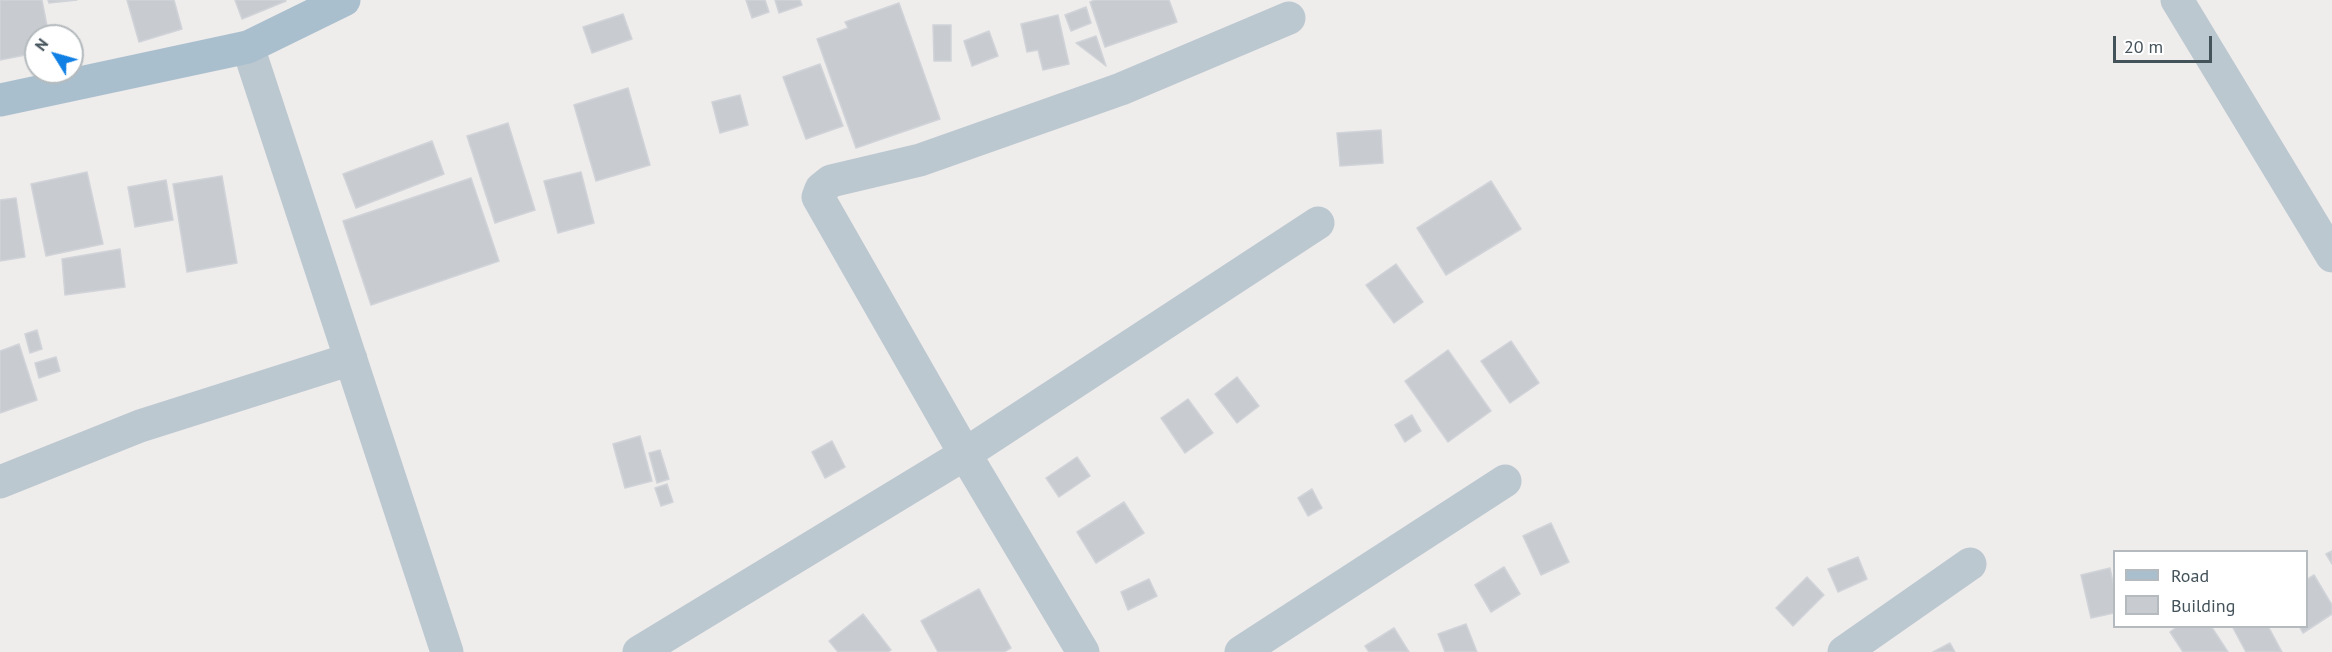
<!DOCTYPE html>
<style>
body{margin:0}
#map{position:relative;width:2332px;height:652px;overflow:hidden;background:#efecec;font-family:"PT Sans",sans-serif}
canvas{display:block}
.legend{position:absolute;left:2113px;top:550px;width:195px;height:78px;box-sizing:border-box;background:#fff;border:2px solid #b4babd;margin:0;padding:8px 10px;list-style:none;font-size:18px;color:#44525a}
.legend li{display:flex;align-items:center;gap:12px;height:30px}
.legend b{width:30px;border:2px solid #b4babd}
.north{position:absolute;left:24px;top:24px;width:60px;height:60px;box-sizing:border-box;background:#fff;border:2px solid #b4babd;border-radius:50%;rotate:307deg;font-size:16px;font-weight:700;line-height:24px;text-align:center;color:#44525a}
.north::after{content:'';display:block;margin:auto;width:21px;height:27px;background:#1080e5;clip-path:polygon(50% 0,100% 100%,50% 72%,0 100%)}
.scale{position:absolute;left:2113px;top:36px;width:99px;height:27px;box-sizing:border-box;border:3px solid #44525a;border-top:0;padding-left:8px;font-size:18px;line-height:21px;white-space:nowrap;color:#44525a;-webkit-text-stroke:4px #fff;paint-order:stroke}
</style>
<div id="map">
<canvas width="2332" height="652"></canvas>
<ul class="legend">
<li><b style="height:8px;background:#aabfcd"></b>Road</li>
<li><b style="height:16px;background:#c8ccd1"></b>Building</li>
</ul>
<div class="north">N</div>
<div class="scale">20 m</div>
</div>
<script>
const c = document.querySelector('canvas').getContext('2d');
c.lineJoin = 'round';
function fillPath(path, color) { c.fillStyle = color; c.fill(path, 'evenodd'); }
function stroke(path, color, width, dash) { c.strokeStyle = color; c.lineWidth = width; c.lineCap = dash ? 'butt' : 'round'; c.setLineDash(dash || []); c.stroke(path); }
const building = new Path2D(`
 M0 0H42L49 36H36V53L0 60Z
 M48 0H77L49 3Z
 M127 0H174L182 29 139 42Z
 M235 0H285L286 1 242 19Z
 M746 0H765L769 12 752 18Z
 M775 0H800L802 5 779 13Z
 M1095 0H1169L1177 22 1105 47 1090 2Z
 M899 3 940 119 856 148 817 39 848 28 845 22Z
 M1086 7 1091 23 1071 31 1065 15Z
 M623 14 632 39 592 53 583 27Z
 M1058 15 1069 64 1043 70 1038 50 1027 52 1021 24Z
 M933 25H951V61H934Z
 M989 31 998 56 972 66 964 41Z
 M1096 36 1106 66 1076 43Z
 M820 64 843 126 806 139 783 77Z
 M628 88 650 165 596 181 574 105Z
 M740 95 748 125 720 133 712 102Z
 M508 123 535 210 495 223 467 136Z
 M1381 130 1383 163 1340 166 1337 133Z
 M432 141 444 174 356 208 343 174Z
 M87 172 103 244 46 256 31 184Z
 M581 172 594 223 558 233 544 181Z
 M222 176 237 263 187 272 173 184Z
 M471 178 499 261 371 305 343 221Z
 M166 180 173 220 135 227 128 187Z
 M1491 181 1521 229 1446 275 1417 228Z
 M16 198 25 257 0 261V200Z
 M120 249 125 287 65 295 62 259Z
 M1396 264 1423 302 1394 323 1366 285Z
 M37 330 42 349 30 353 25 334Z
 M1511 341 1539 383 1510 403 1481 361Z
 M19 344 37 400 0 413V351Z
 M1448 350 1491 411 1448 442 1405 381Z
 M56 357 60 371 39 378 35 363Z
 M1237 377 1259 406 1237 423 1215 394Z
 M1188 399 1213 433 1185 453 1161 418Z
 M1412 415 1421 431 1405 442 1395 425Z
 M640 436 652 481 625 488 613 444Z
 M832 441 845 467 825 478 812 452Z
 M660 450 669 479 657 483 649 453Z
 M1077 457 1090 476 1059 497 1046 478Z
 M667 484 673 502 661 506 655 488Z
 M1312 489 1322 508 1308 516 1298 498Z
 M1124 502 1144 533 1096 563 1077 532Z
 M1551 523 1569 562 1541 575 1523 536Z
 M2332 551V564L2326 554Z
 M1858 557 1867 579 1838 592 1828 569Z
 M1504 567 1520 594 1491 612 1475 585Z
 M2110 568 2114 587V613L2091 618 2081 575Z
 M2314 575 2332 605V614L2303 633 2299 626H2306V580Z
 M1807 577 1824 595 1793 626 1776 608Z
 M1149 579 1157 596 1128 610 1121 592Z
 M979 589 1011 648 1004 652H938L921 621Z
 M863 614 891 650 888 652H838L829 641Z
 M1466 624 1477 652H1445L1438 634Z
 M2178 626H2211L2228 652H2183L2170 632Z
 M2232 626H2268L2282 652H2246Z
 M1394 628 1409 652H1369L1365 646Z
 M1950 643 1955 652H1933Z`);
const minor = new Path2D(`
 M2177 0 2332 256
 M248 47 447 652
 M0 482 140 426 351 359
 M639 652 965 454 1318 223
 M1083 652 965 454 818 197 821 189 831 181 920 160 1121 89 1289 18
 M1241 652 1505 481
 M1844 652 1970 564`);
const major = new Path2D(`
 M0 100 248 47 344 0`);
fillPath(building, '#c8ccd1');
stroke(building, '#d0d3d8', 1.5);
stroke(minor, '#bcc8d0', 33);
stroke(major, '#aabfcd', 33);
</script>
